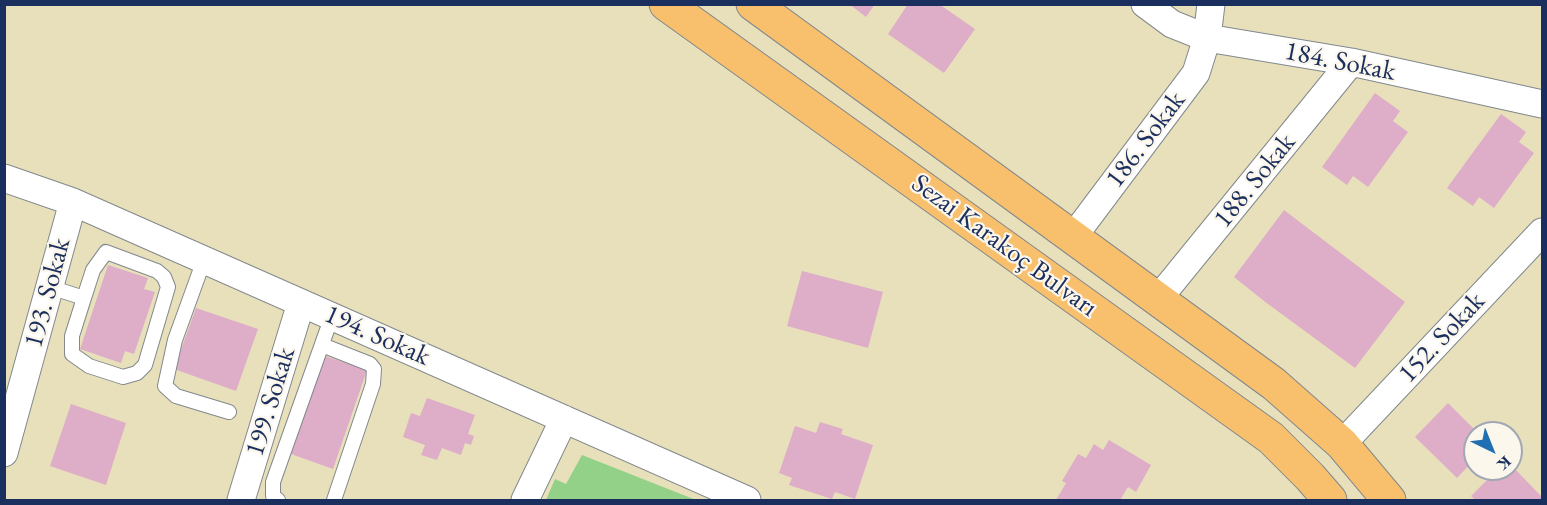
<!DOCTYPE html>
<meta charset="utf-8">
<style>
body{margin:0}
#map{position:relative;width:1547px;height:505px;overflow:hidden;background:#e8e0bb;font-family:"EB Garamond",serif}
canvas{display:block}
.frame{position:absolute;inset:0;border:6px solid #1b2f5e;pointer-events:none}
.north{position:absolute;left:1463px;top:421px;width:60px;height:60px;box-sizing:border-box;background:#fbf7ec;border:2px solid #a1a7b3;border-radius:50%;rotate:137deg;font-size:16px;font-weight:700;line-height:24px;text-align:center;color:#1b2f5e}
.north::after{content:'';display:block;margin:auto;width:21px;height:27px;background:#1f6fb2;clip-path:polygon(50% 0,100% 100%,50% 72%,0 100%)}
</style>
<div id="map">
<canvas width="1547" height="505"></canvas>
<div class="frame"></div>
<div class="north">K</div>
</div>
<script>
const c = document.querySelector('canvas').getContext('2d');
c.lineJoin = 'round';
function fillPath(path, color) { c.fillStyle = color; c.fill(path, 'evenodd'); }
function stroke(path, color, width, dash) { c.strokeStyle = color; c.lineWidth = width; c.lineCap = dash ? 'butt' : 'round'; c.setLineDash(dash || []); c.stroke(path); }
function label(font, color, halo, rows, align = 'center') {
  c.font = font + ' "EB Garamond",serif'; c.lineWidth = 4.5; c.setLineDash([]); c.textBaseline = 'middle'; c.strokeStyle = halo; c.fillStyle = color; for (const [text, x, y, turn = 0] of rows) {
    c.save(); c.translate(x, y); c.rotate((+turn || 0) * Math.PI / 180); c.textAlign = isNaN(turn) ? turn : align; if (halo) c.strokeText(text, 0, 0); c.fillText(text, 0, 0); c.restore();
  }
}
const green = new Path2D(`
 M582 455 696 500H546L555 479 566 484Z`);
const building = new Path2D(`
 M849 4H875L866 17Z
 M908 4H939L975 29 944 73 888 34Z
 M1375 93 1400 111 1393 121 1408 132 1368 187 1353 176 1347 185 1322 167Z
 M1501 114 1526 132 1519 142 1534 153 1494 208 1479 197 1473 206 1447 188Z
 M1284 210 1405 302 1355 368 1264 301 1234 277Z
 M108 265 148 278 144 289 155 292 134 354 125 351 121 363 80 349Z
 M802 271 883 292 868 348 787 326Z
 M196 308 258 329 236 391 174 369Z
 M325 356 367 370 333 469 291 454Z
 M427 398 475 415 468 434 474 436 471 445 465 443 461 455 442 448 437 460 421 455 425 445 403 437 411 413 420 416Z
 M1448 403 1478 433H1475V459L1457 478 1415 437Z
 M71 404 126 423 106 485 50 466Z
 M820 422 843 429 841 434 873 445 855 499 835 492 832 499 789 485 792 478 779 473 795 426 816 433Z
 M1109 440 1151 465 1136 492 1128 487 1120 500H1056L1066 483 1062 481 1078 454 1086 458 1094 444 1103 450Z
 M1511 465 1542 497V500H1475L1471 496 1498 469H1511Z`);
const lane = new Path2D(`
 M204 260 175 340 165 386 176 396 229 412
 M50 287 84 298 72 336V354L89 366 123 377 137 373 145 365 168 287 164 277 157 271 106 252 93 270 84 298
 M322 345 370 364 374 369 373 384 334 500
 M278 500 273 496V482L332 316`);
const street = new Path2D(`
 M1145 4 1172 24 1207 38 1351 62 1542 104
 M4 178 73 202 747 500
 M1073 237 1196 73 1207 38 1211 4
 M1158 299 1351 62
 M1342 444 1542 232
 M4 453 73 202
 M241 500 301 303
 M525 500 564 419`);
const primary = new Path2D(`
 M666 4 1271 438 1310 477 1330 500
 M753 4 1274 384 1342 444 1389 500`);
const streetNames = [
 ["184. Sokak",1340,62,11],
 ["186. Sokak",1146,140,-53],
 ["188. Sokak",1255,181,-51],
 ["Sezai Karakoç Bulvarı",1004,246,36],
 ["193. Sokak",48,293,-75],
 ["194. Sokak",377,336,24],
 ["152. Sokak",1442,338,-47],
 ["199. Sokak",271,402,-73]
];
fillPath(green, '#92d187');
fillPath(building, '#deadc7');
stroke(lane, '#82888c', 16);
stroke(street, '#82888c', 29);
stroke(primary, '#82888c', 35);
stroke(lane, '#fff', 14);
stroke(street, '#fff', 27);
stroke(primary, '#f8bf6c', 33);
label('27px', '#1b2f5e', '#fbf7ec', streetNames);
</script>
